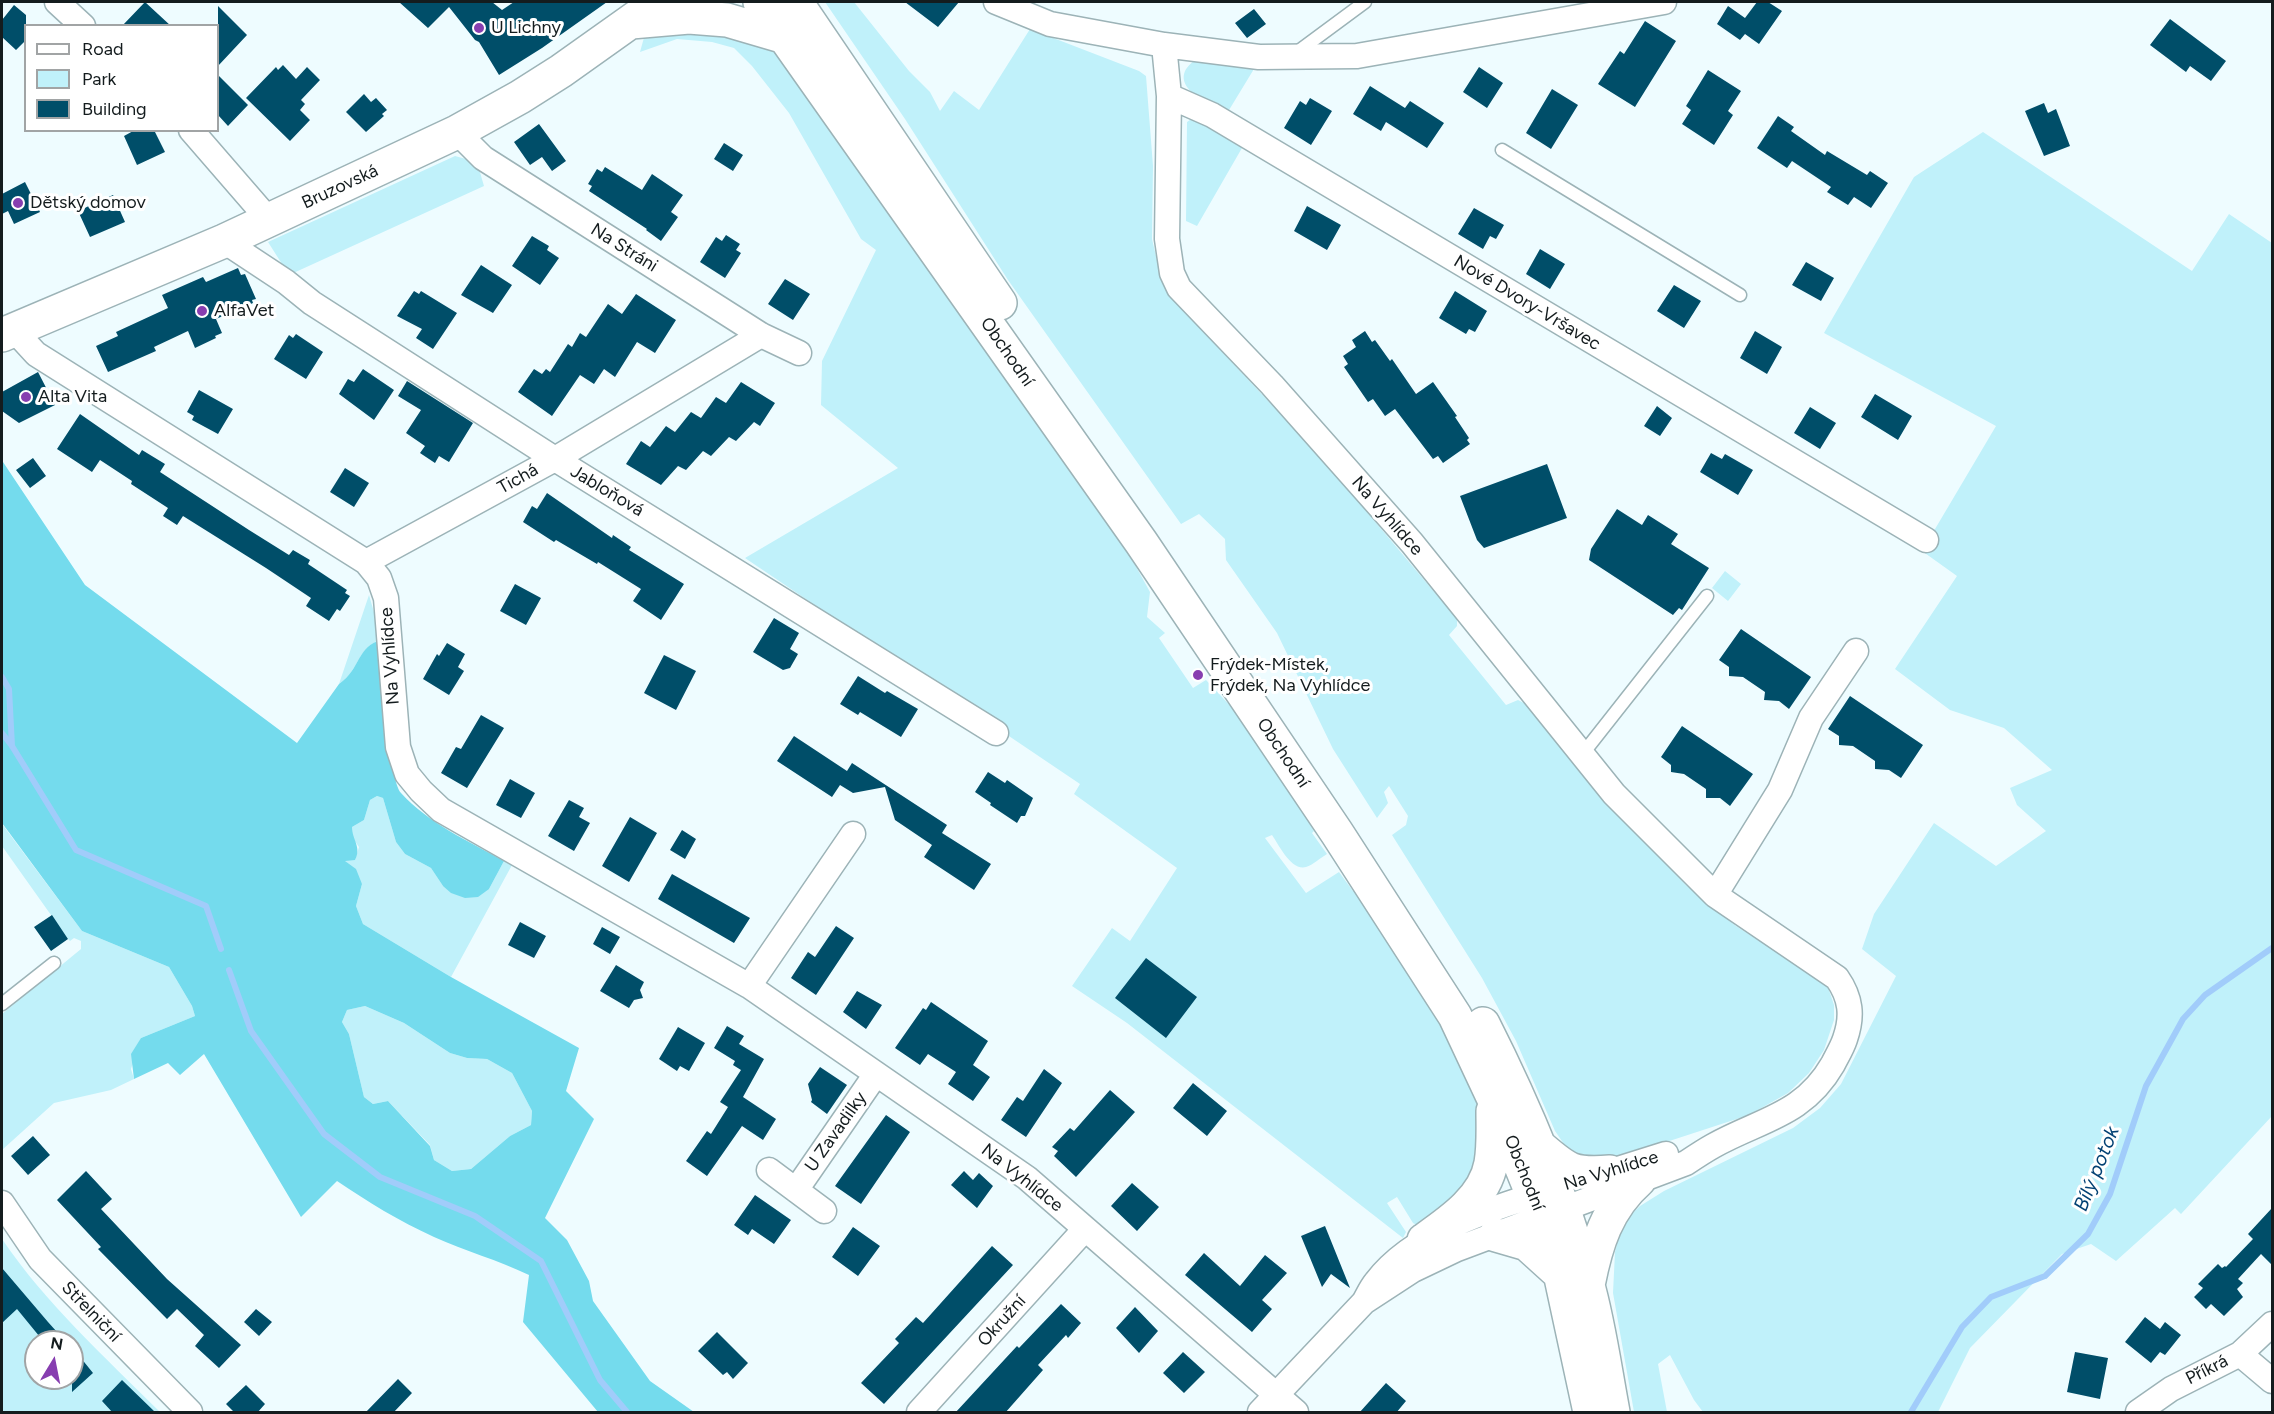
<!DOCTYPE html>
<meta charset="utf-8">
<style>
body{margin:0}
#map{position:relative;width:2274px;height:1414px;overflow:hidden;background:#eefcff;font-family:Figtree,sans-serif}
canvas{display:block}
.frame{position:absolute;inset:0;border:3px solid #141c1e;pointer-events:none}
.legend{position:absolute;left:24px;top:24px;width:195px;height:108px;box-sizing:border-box;background:#fff;border:2px solid #a1a4a5;margin:0;padding:8px 10px;list-style:none;font-size:18px;color:#141c1e}
.legend li{display:flex;align-items:center;gap:12px;height:30px}
.legend b{width:30px;border:2px solid #a1a4a5}
.north{position:absolute;left:24px;top:1330px;width:60px;height:60px;box-sizing:border-box;background:#fff;border:2px solid #a1a4a5;border-radius:50%;rotate:10deg;font-size:16px;font-weight:700;line-height:24px;text-align:center;color:#141c1e}
.north::after{content:'';display:block;margin:auto;width:21px;height:27px;background:#873eb0;clip-path:polygon(50% 0,100% 100%,50% 72%,0 100%)}
</style>
<div id="map">
<canvas width="2274" height="1414"></canvas>
<div class="frame"></div>
<ul class="legend">
<li><b style="height:8px;background:#fff"></b>Road</li>
<li><b style="height:16px;background:#c0f1fa"></b>Park</li>
<li><b style="height:16px;background:#004e69"></b>Building</li>
</ul>
<div class="north">N</div>
</div>
<script>
const c = document.querySelector('canvas').getContext('2d');
c.lineJoin = 'round';
function fillPath(path, color) { c.fillStyle = color; c.fill(path, 'evenodd'); }
function stroke(path, color, width, dash) { c.strokeStyle = color; c.lineWidth = width; c.lineCap = dash ? 'butt' : 'round'; c.setLineDash(dash || []); c.stroke(path); }
function label(font, color, halo, rows, align = 'center') {
  c.font = font + ' Figtree,sans-serif'; c.lineWidth = 6; c.setLineDash([]); c.textBaseline = 'middle'; c.strokeStyle = halo; c.fillStyle = color; for (const [text, x, y, turn = 0] of rows) {
    c.save(); c.translate(x, y); c.rotate((+turn || 0) * Math.PI / 180); c.textAlign = isNaN(turn) ? turn : align; if (halo) c.strokeText(text, 0, 0); c.fillText(text, 0, 0); c.restore();
  }
}
const green = new Path2D(`
 M825 2H854L909 71 930 92 940 111 954 91 979 110 1030 29 1139 71 1146 76 1153 166 1152 239 1160 273 1178 305 1319 455 1457 619V626L1449 635 1506 705 1518 700 1524 703 1609 804 1686 885 1736 926 1827 984 1834 1005V1020L1824 1050 1809 1073 1788 1093 1749 1115 1602 1163 1580 1156 1566 1147 1555 1131 1516 1041 1482 978 1392 835 1406 825 1408 816 1389 786 1384 792 1388 803 1377 818 1333 749 1277 633 1226 560 1225 539 1199 514 1181 524 1008 280 905 119Z
 M692 25 770 46 786 63 1118 534 1150 592 1147 617 1165 633 1159 638 1193 688 1206 680 1254 731 1314 831 1312 833 1327 854C1320 858 1313 865 1306 867 1291 871 1279 845 1272 835L1265 838 1306 893 1339 872 1353 891 1356 890 1392 933 1482 1101V1171L1420 1227 1413 1223 1397 1197 1387 1203 1406 1232 1403 1238 1127 1023 1072 986 1112 928 1130 941 1177 868 1074 794 1080 784 745 558 898 468 821 405 822 361 876 250 861 239 789 113 752 66 734 48 712 42 677 39 640 52 645 34Z
 M1201 56 1257 64 1226 115C1204 102 1159 81 1201 56Z
 M1194 117 1246 141 1197 226 1186 221 1187 122Z
 M1983 132 2192 271 2229 214 2272 243V1116L2181 1214 2175 1208 2116 1261 2091 1244 2062 1254 1970 1348 1938 1412H1703L1694 1400 1670 1355 1658 1364 1667 1412H1634L1613 1293 1615 1252 1622 1223 1640 1206 1664 1191 1793 1128 1820 1108 1841 1084 1896 976 1862 949 1874 914 1934 823 1996 866 2046 831 2017 805 2010 788 2052 770 2004 728 1950 710 1895 669 1957 576 1922 551 1996 426 1824 333 1914 177Z
 M455 156 477 162 484 186 289 275 268 242Z
 M1725 571 1741 584 1728 601 1712 588Z
 M369 595 382 640C358 645 360 670 339 684Z
 M377 796 383 798 396 842 405 854 431 868 443 886 489 889 504 861 512 865 451 977 363 924 356 906 362 884 344 860H355L359 847 352 837V827L364 820 370 800Z
 M2 824 82 931 169 967 192 1006 195 1016 141 1038 131 1069 134 1079 111 1090 54 1103 2 1150V1014L81 949V941L74 938 70 941 68 939 2 846Z
 M365 1006 404 1023 450 1053 467 1058 487 1059 512 1073 532 1111 531 1125 510 1136 471 1169 452 1171 434 1160 430 1145 388 1101 373 1104 364 1097 349 1034 342 1022 347 1010Z
 M2 1239C46 1304 105 1357 160 1412H2ZM36 1342H72V1378H36Z`);
const forest = new Path2D(`
 M3 462 85 585 297 743 339 684C361 669 357 645 382 640 384 666 388 778 401 793 428 823 470 842 504 861L489 889 478 897 465 898 451 893 443 886 431 868 405 854 396 842 383 798 377 796 370 800 364 820 352 827C352 840 362 847 355 860L345 861 356 869 362 884 356 906 363 924 451 977 579 1048 566 1091 594 1119 545 1218 567 1240 589 1281 593 1301 650 1381 694 1412H598L523 1322 529 1275C498 1260 465 1251 434 1237 399 1221 368 1202 337 1181L301 1217 204 1054 180 1075 168 1063 134 1079 131 1054 141 1038 195 1016 192 1006 169 967 82 931 2 823V463ZM365 1006 404 1023 450 1053 467 1058 487 1059 512 1073 532 1111 531 1125 510 1136 471 1169 452 1171 434 1160 430 1146 388 1101 373 1104 364 1097 349 1034 342 1022 347 1010Z`);
const stream = new Path2D(`
 M2 677 9 689 12 746
 M2 733 12 746 76 850 206 906 221 949
 M229 970 251 1031 324 1134 380 1177 475 1216 541 1261 600 1380 627 1412
 M1911 1412 1962 1327 1991 1297 2045 1276 2088 1234 2110 1194 2146 1086 2183 1019 2205 995 2272 948`);
const building = new Path2D(`
 M145 2 171 26H122Z
 M399 2H492L502 10 514 2H607L542 48 499 75 479 42 475 40 449 7 428 28Z
 M905 2H959L938 27Z
 M1757 2H1768L1782 11 1759 44 1745 34 1740 40 1717 24 1728 6 1745 18Z
 M14 5 26 15V40L16 50 2 37V20Z
 M218 6 247 35 218 66Z
 M1254 9 1266 24 1247 38 1235 23Z
 M2170 19 2226 61 2211 81 2190 66 2186 72 2150 45Z
 M1645 21 1676 41 1635 107 1598 84 1620 51 1624 54Z
 M283 65 296 79 307 67 320 80 301 100 305 104 300 110 310 120 290 141 246 98 276 67 278 70Z
 M1479 67 1503 83 1487 108 1463 92Z
 M1708 70 1741 91 1728 111 1733 115 1714 145 1682 124 1691 110 1686 106Z
 M218 75 248 105 228 126 218 115Z
 M1370 86 1405 108 1410 101 1444 123 1427 148 1386 122 1381 131 1353 114Z
 M1552 89 1578 105 1551 149 1526 133Z
 M364 94 371 102 376 98 387 110 382 114 384 116 366 132 346 112Z
 M1310 98 1332 111 1311 145 1284 128 1300 101 1306 105Z
 M2044 103 2048 113 2056 109 2070 146 2044 156 2025 111Z
 M1778 116 1794 127 1791 131 1825 155 1827 151 1867 175 1870 171 1888 183 1871 208 1854 197 1848 205 1827 192 1831 187 1792 161 1787 168 1757 148Z
 M539 124 566 161 552 171 542 157 530 165 514 142Z
 M135 130H154L165 152 137 165 124 136Z
 M724 143 743 155 733 171 714 159Z
 M605 167 642 190 652 174 683 195 671 212 678 217 661 241 646 230 647 229 589 191 592 186 588 184 597 169 602 172Z
 M25 182 40 212 14 224 8 211 2 214V194Z
 M113 195 125 222 90 237 78 211Z
 M1307 206 1341 225 1327 250 1294 231Z
 M1474 208 1504 225 1496 239 1490 236 1483 249 1458 234Z
 M726 235 740 244 736 250 741 253 725 278 700 262 716 237 722 241Z
 M532 236 549 246 547 250 559 258 540 285 512 266Z
 M1540 249 1565 264 1550 289 1526 274Z
 M1806 262 1834 278 1821 301 1792 285Z
 M481 265 512 285 493 313 461 295Z
 M238 268 241 275 245 274 256 299 252 300 253 303 216 319 222 333 215 336 216 338 195 348 188 331 154 347 156 351 108 372 96 346 118 336 116 332 168 308 162 295 203 277 206 282Z
 M785 279 810 294 793 320 768 304Z
 M1674 285 1701 301 1684 328 1657 311Z
 M414 291 419 294 421 291 457 313 433 349 416 338 422 329 397 316Z
 M1455 291 1487 311 1475 332 1469 329 1466 334 1439 318Z
 M636 294 676 320 655 353 637 342 615 377 604 369 594 384 580 375 552 416 518 392 534 369 542 374 546 369 550 372 568 344 572 347 580 333 586 337 608 304 622 314Z
 M1365 331 1372 342 1375 340 1390 361 1392 359 1416 394 1433 382 1457 416 1455 417 1469 438 1467 440 1470 444 1443 463 1438 456 1433 459 1395 409 1385 416 1373 399 1368 402 1344 367 1348 364 1343 356 1356 347 1352 340Z
 M1755 331 1782 347 1767 374 1740 358Z
 M296 334 323 352 306 379 274 359 289 335 293 338Z
 M363 369 394 390 374 420 339 394 348 379 354 382Z
 M38 372 55 405 19 423 2 411V392Z
 M407 381 473 423 449 462 439 456 435 463 420 453 425 446 406 433 421 410 398 396Z
 M741 382 775 403 760 426 754 422 736 441 729 437 711 456 703 451 686 470 678 466 661 485 626 464 641 441 650 447 666 426 675 432 691 412 701 418 716 397 726 403Z
 M199 390 233 409 218 434 192 420 194 416 187 412Z
 M1875 394 1912 416 1898 440 1861 417Z
 M1657 406 1672 418 1660 436 1644 426Z
 M1810 407 1836 423 1820 449 1794 433Z
 M80 414 139 455 142 450 165 464 160 472 249 530 289 555 293 550 310 560 308 564 347 590 345 593 350 596 340 611 337 609 329 621 306 606 311 598 266 568 183 516 177 525 163 516 168 508 131 484 132 481 100 460 92 472 57 449Z
 M1711 453 1722 459 1725 454 1753 470 1738 495 1700 472Z
 M33 458 46 476 30 488 16 470Z
 M1547 464 1567 518 1484 548 1477 540 1460 496Z
 M345 468 369 483 354 507 330 492Z
 M547 493 612 538 613 535 631 547 629 550 684 584 661 620 633 601 641 589 598 562 597 564 556 540 554 542 523 522 532 506 537 509Z
 M1617 509 1642 525 1648 515 1678 534 1671 544 1709 568 1682 610 1679 608 1673 615 1589 560 1591 549Z
 M515 584 541 598 526 625 500 611Z
 M774 618 799 633 790 649 798 654 790 668 783 670 753 652Z
 M1741 629 1811 677 1789 709 1779 701 1764 700 1765 692 1743 677 1729 676V667L1719 660Z
 M447 643 465 654 458 667 464 671 449 695 423 679 437 654 439 656Z
 M664 655 696 671 676 710 644 693Z
 M858 676 885 693 887 691 918 709 901 737 860 712 858 715 840 704Z
 M1850 696 1923 745 1901 778 1889 770 1875 769V761L1853 746 1839 745V736L1828 729Z
 M481 715 504 728 467 788 441 773 456 747 461 749Z
 M1682 726 1753 774 1730 806 1720 798H1706V789L1684 774 1671 772V765L1661 757Z
 M794 736 847 771 852 763 947 825 942 833 991 864 974 890 924 857 932 845 895 820 885 787 853 793 840 785 832 797 777 761Z
 M988 772 1005 783 1007 780 1033 798 1025 816H1021L1017 823 990 805 991 803 975 792Z
 M510 779 535 793 521 818 496 805Z
 M569 800 584 808 579 817 590 823 574 851 548 836Z
 M630 817 657 833 629 882 602 866Z
 M682 830 696 839 685 859 670 850Z
 M672 874 750 918 734 943 658 899Z
 M52 915 68 939 51 951 34 927Z
 M520 922 546 936 534 958 508 945Z
 M836 926 854 938 816 995 791 978 808 952 815 957Z
 M602 927 620 937 610 954 593 944Z
 M1146 958 1197 997 1166 1038 1115 998Z
 M616 965 644 982 640 990 643 998 634 1000 629 1008 600 991Z
 M857 991 882 1005 866 1029 843 1012Z
 M931 1002 988 1041 973 1065 990 1077 973 1101 948 1084 956 1072 928 1054 920 1065 895 1048 923 1008 926 1010Z
 M727 1026 744 1036 739 1044 764 1059 743 1097 776 1119 763 1140 742 1126 707 1176 686 1161 707 1131 711 1134 728 1107 720 1102 741 1070 733 1065 735 1061 714 1048Z
 M678 1027 705 1043 689 1071 680 1066 677 1071 659 1059Z
 M820 1067 847 1085 827 1114 811 1102 812 1100 808 1084Z
 M1044 1069 1062 1083 1026 1137 1001 1120 1017 1097 1023 1101Z
 M1193 1083 1227 1111 1207 1136 1173 1108Z
 M1110 1090 1135 1112 1076 1177 1054 1156 1058 1151 1052 1147 1070 1128 1074 1131Z
 M886 1115 910 1132 861 1204 835 1186Z
 M33 1136 50 1155 28 1175 11 1156Z
 M86 1171 112 1199 101 1209 167 1279 241 1345 219 1368 195 1346 204 1335 177 1309 167 1319 98 1249 101 1247 57 1200Z
 M964 1171 973 1180 979 1173 993 1186 977 1208 951 1185Z
 M1132 1183 1159 1207 1137 1231 1111 1206Z
 M755 1195 791 1220 774 1244 752 1229 748 1235 734 1225Z
 M2272 1208V1265L2261 1254 2238 1279 2243 1283 2237 1289 2243 1297 2224 1316 2211 1304 2206 1309 2194 1297 2203 1288 2198 1284 2218 1264 2222 1268 2225 1266 2226 1267 2253 1239 2248 1234Z
 M1325 1226 1350 1288 1331 1274 1322 1287 1301 1236Z
 M853 1227 880 1246 858 1276 832 1257Z
 M992 1246 1013 1265 884 1404 861 1383 899 1343 895 1339 916 1317 923 1323Z
 M1204 1253 1240 1286 1265 1255 1287 1273 1262 1300 1272 1309 1252 1332 1185 1275Z
 M2 1268 48 1322 66 1342H44L17 1309 2 1323Z
 M1061 1304 1081 1323 1068 1338 1066 1335 1038 1365 1043 1370 1005 1413H955L1017 1346 1019 1348Z
 M1135 1307 1158 1331 1139 1353 1116 1328Z
 M256 1309 272 1322 259 1336 244 1322Z
 M2145 1317 2160 1329 2165 1322 2181 1335 2165 1355 2160 1352 2151 1363 2125 1342Z
 M717 1332 748 1363 733 1379 727 1372 723 1375 698 1351Z
 M72 1347 93 1373 72 1392Z
 M1183 1352 1205 1372 1184 1393 1163 1373Z
 M2075 1352 2108 1358 2100 1399 2067 1392Z
 M398 1379 412 1393 393 1413H365Z
 M122 1380 156 1413H113L102 1401Z
 M1386 1383 1406 1401 1396 1413H1359Z
 M246 1385 265 1404 257 1413H235L226 1404Z`);
const service = new Path2D(`
 M1296 53 1365 2
 M1502 150 1740 295
 M1581 756 1707 596
 M2 1004 54 963`);
const minor = new Path2D(`
 M57 2 83 26
 M996 2 1050 24 1164 45 1169 96 1212 115 1926 540
 M1164 45 1259 57 1357 56 1664 2
 M1169 96 1167 239 1172 273 1179 288 1272 385 1412 543 1614 794 1715 895 1837 978C1851 998 1853 1016 1845 1039 1842 1048 1837 1056 1833 1064 1803 1116 1761 1119 1713 1146 1704 1151 1695 1157 1686 1163L1457 1249 1413 1270 1364 1302
 M191 130 269 220
 M457 132 483 158 761 335 799 353
 M224 241 286 282 312 303 555 459 996 733
 M14 330 36 354 366 562 379 578 386 598 398 747 407 774 421 791 441 810 749 986 1027 1178 1296 1412
 M366 562 555 459 761 335
 M1715 895 1780 790 1811 718 1856 651
 M749 986 853 834
 M769 1170 824 1211
 M1596 1176 1666 1154
 M796 1190 876 1074
 M2 1203 40 1259 190 1412
 M2240 1354 2272 1381
 M919 1412 1085 1229
 M1260 1412 1364 1302C1368 1295 1371 1288 1376 1282 1413 1233 1492 1208 1548 1191
 M2138 1412 2171 1389 2240 1354 2272 1324`);
const secondary = new Path2D(`
 M760 2 1141 542 1337 833 1455 1016 1493 1097 1542 1218 1560 1273 1590 1412
 M796 2 1000 303
 M631 22 689 17 727 20 785 37
 M2 335 224 241 457 132 520 97 561 71 658 2
 M1483 1024C1525 1107 1561 1193 1587 1282 1599 1324 1605 1370 1613 1412
 M1539 1146C1567 1170 1571 1175 1610 1172
 M1496 1235 1527 1244 1559 1273
 M1424 1240C1451 1221 1485 1198 1491 1163 1494 1146 1493 1129 1493 1111
 M1588 1285C1596 1244 1607 1208 1639 1180`);
const markers = [
 [479,28,6,"#873eb0"],
 [18,203,6,"#873eb0"],
 [202,311,6,"#873eb0"],
 [26,397,6,"#873eb0"],
 [1198,675,6,"#873eb0"]
];
const poiNames = [
 ["U Lichny",491,28],
 ["Dětský domov",30,203],
 ["AlfaVet",214,311],
 ["Alta Vita",38,397],
 ["Frýdek-Místek,",1210,665],
 ["Frýdek, Na Vyhlídce",1210,686]
];
const streetNames = [
 ["Bruzovská",340,187,-25],
 ["Na Stráni",624,248,32],
 ["Nové Dvory-Vršavec",1527,303,31],
 ["Obchodní",1007,352,55],
 ["Tichá",518,479,-29],
 ["Jabloňová",607,491,31],
 ["Na Vyhlídce",1387,516,49],
 ["Na Vyhlídce",390,656,-94],
 ["Obchodní",1283,753,56],
 ["U Zavadilky",836,1132,-55],
 ["Na Vyhlídce",1611,1171,-17],
 ["Obchodní",1524,1173,68],
 ["Na Vyhlídce",1022,1178,38],
 ["Střelniční",91,1312,46],
 ["Okružní",1002,1321,-48],
 ["Příkrá",2207,1370,-27]
];
const waterNames = [
 ["Bílý potok",2097,1169,-68]
];
fillPath(green, '#c0f1fa');
fillPath(forest, '#74dbed');
stroke(stream, '#a1ccfa', 6);
fillPath(building, '#004e69');
stroke(service, '#9cb3b7', 15);
stroke(minor, '#9cb3b7', 27);
stroke(secondary, '#9cb3b7', 36);
stroke(service, '#fff', 12);
stroke(minor, '#fff', 24);
stroke(secondary, '#fff', 33);
for (const [x, y, r, color] of markers) { const dot = new Path2D(); dot.arc(x, y, r, 0, 2 * Math.PI); c.fillStyle = color; c.fill(dot); stroke(dot, '#fff', 2); }
label('18px', '#141c1e', '#fff', poiNames, 'left');
label('18px', '#141c1e', '#fff', streetNames);
label('italic 20px', '#044274', '#fff', waterNames);
</script>
